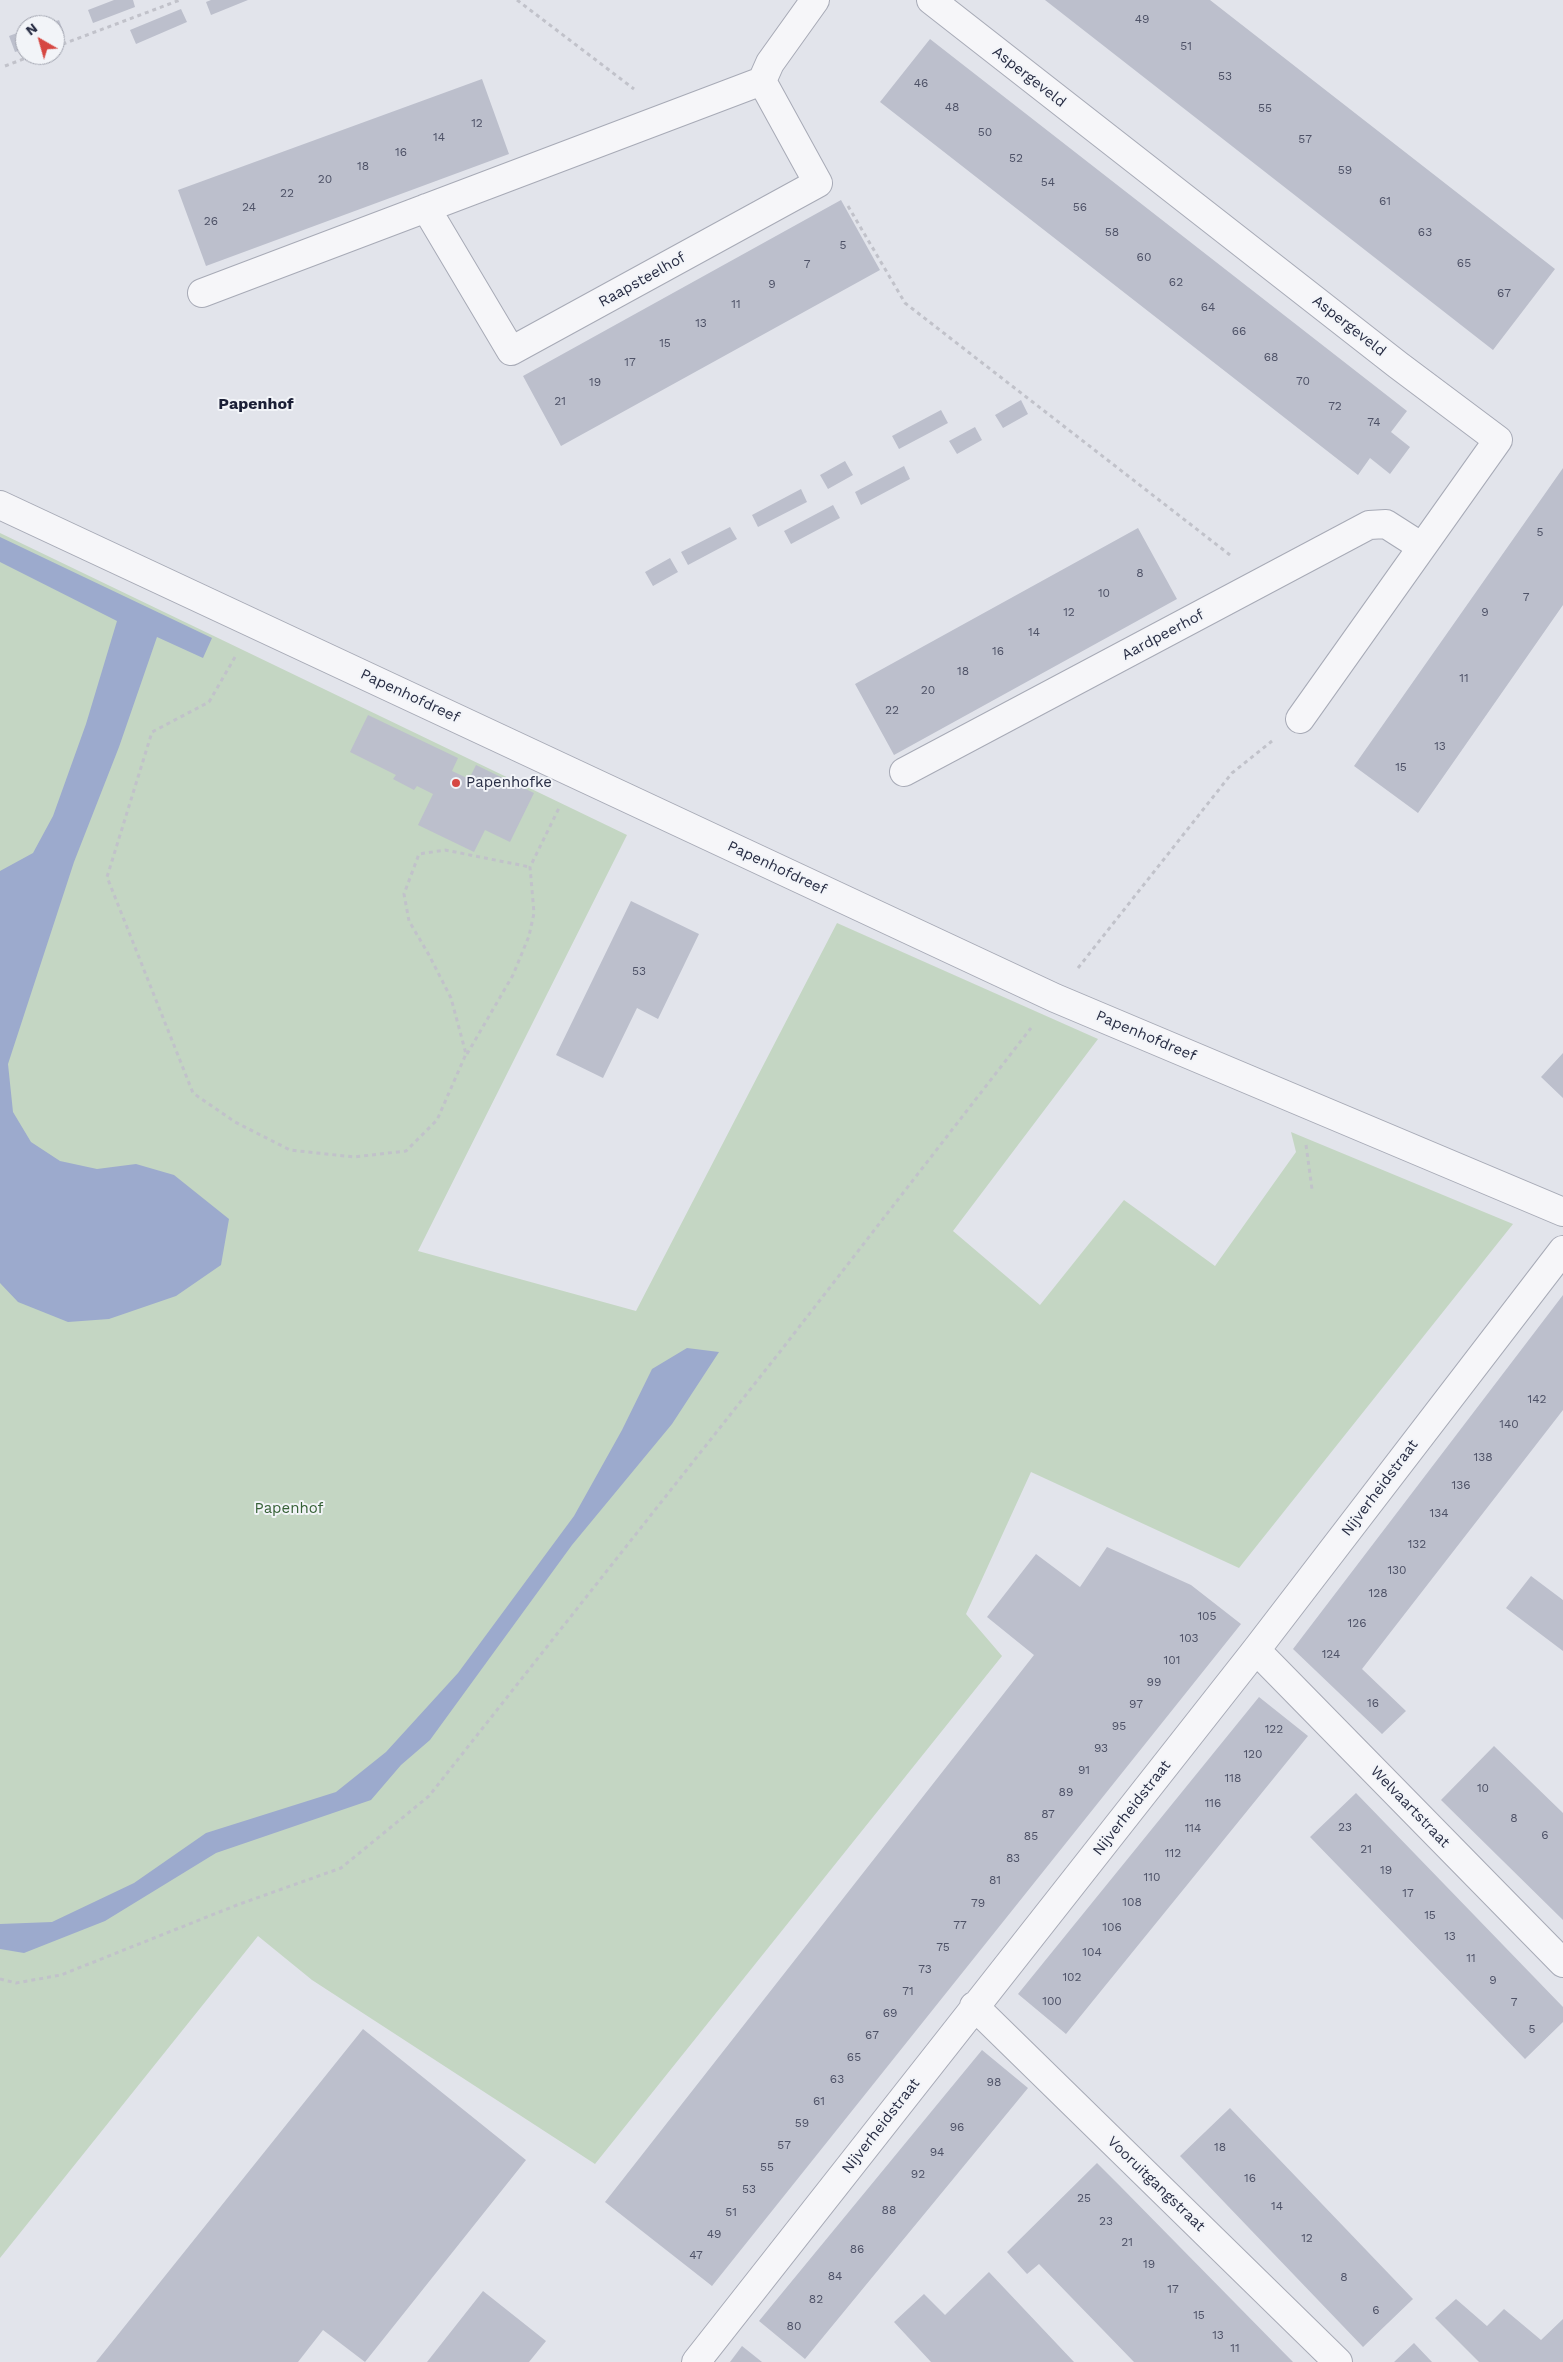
<!DOCTYPE html>
<style>
body{margin:0}
#map{position:relative;width:1563px;height:2362px;overflow:hidden;background:#e2e4eb;font-family:"Work Sans",sans-serif}
canvas{display:block}
.north{position:absolute;left:15px;top:15px;width:50px;height:50px;box-sizing:border-box;background:#f2f4f8;border:1px solid #a2a5b0;border-radius:50%;rotate:322deg;font-size:14px;font-weight:700;line-height:20px;text-align:center;color:#292e45}
.north::after{content:'';display:block;margin:auto;width:18px;height:22px;background:#d64742;clip-path:polygon(50% 0,100% 100%,50% 72%,0 100%)}
</style>
<div id="map">
<canvas width="1563" height="2362"></canvas>
<div class="north">N</div>
</div>
<script>
const c = document.querySelector('canvas').getContext('2d');
c.lineJoin = 'round';
function fillPath(path, color) { c.fillStyle = color; c.fill(path, 'evenodd'); }
function stroke(path, color, width, dash) { c.strokeStyle = color; c.lineWidth = width; c.lineCap = dash ? 'butt' : 'round'; c.setLineDash(dash || []); c.stroke(path); }
function label(font, color, halo, rows, align = 'center') {
  c.font = font + ' "Work Sans",sans-serif'; c.lineWidth = 4; c.setLineDash([]); c.textBaseline = 'middle'; c.strokeStyle = halo; c.fillStyle = color; for (const [text, x, y, turn = 0] of rows) {
    c.save(); c.translate(x, y); c.rotate((+turn || 0) * Math.PI / 180); c.textAlign = isNaN(turn) ? turn : align; if (halo) c.strokeText(text, 0, 0); c.fillText(text, 0, 0); c.restore();
  }
}
const green = new Path2D(`
 M0 533 627 835 418 1251 636 1311 837 923 1098 1039 953 1231 1040 1305 1124 1200 1215 1266 1296 1152 1291 1132 1513 1224 1239 1568 1031 1472 966 1614 1002 1656 595 2164 312 1980 258 1936 0 2258Z`);
const water = new Path2D(`
 M0 537 212 638 203 658 157 637 119 747 74 862 8 1064 13 1112 31 1142 60 1161 97 1169 136 1164 174 1175 229 1219 221 1265 176 1296 109 1319 68 1322 18 1302 0 1283V871L33 853 53 816 86 724 117 621 0 562Z
 M687 1348 719 1352 672 1424 572 1545 430 1740 401 1765 371 1800 216 1853 105 1921 24 1953 0 1949V1924L52 1922 134 1883 206 1833 336 1792 386 1752 458 1673 574 1516 622 1430 652 1369Z`);
const building = new Path2D(`
 M114 0H133L135 7 93 23 88 10Z
 M211 0H248L211 15 206 2Z
 M1045 0H1210L1555 269 1493 350Z
 M181 9 187 22 136 44 130 30Z
 M59 20 64 33 55 37V25H46Z
 M25 30V49L15 52 9 36Z
 M930 39 1407 411 1391 432 1410 447 1390 474 1370 458 1358 475 880 102Z
 M482 79 509 154 206 266 178 190Z
 M841 200 880 270 561 446 523 376Z
 M1021 400 1028 414 1003 428 995 415Z
 M941 410 948 423 899 449 892 436Z
 M975 427 982 440 957 454 949 441Z
 M845 461 853 475 828 489 820 475Z
 M904 466 910 479 861 505 855 492Z
 M1563 468V605L1418 813 1354 766Z
 M801 489 807 502 758 527 752 515Z
 M833 505 840 518 791 544 784 531Z
 M730 527 737 539 688 565 681 552Z
 M1138 528 1177 599 894 755 855 684Z
 M670 558 678 572 653 586 645 572Z
 M368 715 458 758 452 771 469 779 476 765 534 793 510 842 485 830 474 852 418 825 433 794 417 786 414 790 393 779 396 775 350 752Z
 M631 901 699 934 658 1019 637 1008 603 1078 556 1055Z
 M1563 1053V1098L1541 1077Z
 M1563 1295V1410L1362 1669 1406 1711 1382 1734 1293 1649Z
 M1107 1547 1191 1585 1241 1624 712 2286 605 2202 1034 1655 987 1617 1036 1554 1080 1587Z
 M1531 1576 1563 1600V1651L1506 1608Z
 M1259 1697 1308 1736 1066 2034 1018 1994Z
 M1494 1746 1563 1813V1920L1441 1800Z
 M1356 1793 1563 2007V2022L1525 2059 1310 1837Z
 M363 2029 526 2160 365 2362 323 2330 298 2362H96Z
 M982 2050 1028 2088 805 2359 759 2321Z
 M1230 2108 1413 2299 1363 2347 1180 2156Z
 M1097 2163 1120 2186 1293 2362H1134L1039 2264 1027 2274 1007 2252Z
 M989 2272 1074 2362H931L894 2322 924 2294 945 2315Z
 M483 2291 546 2341 529 2362H427Z
 M1456 2299 1487 2326 1504 2309 1541 2340 1563 2319V2362H1479L1435 2318Z
 M1414 2343 1432 2362H1394Z
 M742 2346 762 2362H730Z`);
const path = new Path2D(`
 M517 0 634 89
 M55 47 180 0
 M5 66 34 55
 M848 206 905 303 1230 555
 M235 657 209 702 152 732 107 877 193 1093 235 1122 290 1150 354 1157 406 1151 437 1120 466 1054 451 998 429 955 409 921 404 894 419 854 445 850 530 867
 M1078 968 1232 773 1272 741
 M467 1054 513 975 529 936 534 913 530 867 559 808
 M1306 1145 1312 1189
 M0 1979 16 1983 61 1975 237 1905 341 1868 429 1796 779 1353 1031 1028`);
const street = new Path2D(`
 M931 0 1398 365 1498 440 1300 719
 M426 208 511 351 818 183 762 81
 M202 293 762 81 770 63 815 0
 M0 505 1055 998 1563 1212
 M904 772 1369 525 1386 524 1422 547
 M1256 1650 1563 1963
 M974 2006 1338 2362
 M696 2362 1256 1650 1563 1250`);
const markers = [
 [456,783,5,"#d64742"]
];
const numberNames = [
 ["49",1142,19],
 ["51",1186,46],
 ["53",1225,76],
 ["46",921,83],
 ["48",952,107],
 ["55",1265,108],
 ["12",477,123],
 ["50",985,132],
 ["14",439,137],
 ["57",1305,139],
 ["16",401,152],
 ["52",1016,158],
 ["18",363,166],
 ["59",1345,170],
 ["20",325,179],
 ["54",1048,182],
 ["22",287,193],
 ["61",1385,201],
 ["24",249,207],
 ["56",1080,207],
 ["26",211,221],
 ["58",1112,232],
 ["63",1425,232],
 ["5",843,245],
 ["60",1144,257],
 ["65",1464,263],
 ["7",807,264],
 ["62",1176,282],
 ["9",772,284],
 ["67",1504,293],
 ["11",736,304],
 ["64",1208,307],
 ["13",701,323],
 ["66",1239,331],
 ["15",665,343],
 ["68",1271,357],
 ["17",630,362],
 ["70",1303,381],
 ["19",595,382],
 ["21",560,401],
 ["72",1335,406],
 ["74",1374,422],
 ["5",1540,532],
 ["8",1140,573],
 ["10",1104,593],
 ["7",1526,597],
 ["12",1069,612],
 ["9",1485,612],
 ["14",1034,632],
 ["16",998,651],
 ["18",963,671],
 ["11",1464,678],
 ["20",928,690],
 ["22",892,710],
 ["13",1440,746],
 ["15",1401,767],
 ["53",639,971],
 ["142",1537,1399],
 ["140",1509,1424],
 ["138",1483,1457],
 ["136",1461,1485],
 ["134",1439,1513],
 ["132",1417,1544],
 ["130",1397,1570],
 ["128",1378,1593],
 ["105",1207,1616],
 ["126",1357,1623],
 ["103",1189,1638],
 ["124",1331,1654],
 ["101",1172,1660],
 ["99",1154,1682],
 ["16",1373,1703],
 ["97",1136,1704],
 ["95",1119,1726],
 ["122",1274,1729],
 ["93",1101,1748],
 ["120",1253,1754],
 ["91",1084,1770],
 ["118",1233,1778],
 ["10",1483,1788],
 ["89",1066,1792],
 ["116",1213,1803],
 ["87",1048,1814],
 ["8",1514,1818],
 ["23",1345,1827],
 ["114",1193,1828],
 ["6",1545,1835],
 ["85",1031,1836],
 ["21",1366,1849],
 ["112",1173,1853],
 ["83",1013,1858],
 ["19",1386,1870],
 ["110",1152,1877],
 ["81",995,1880],
 ["17",1408,1893],
 ["108",1132,1902],
 ["79",978,1903],
 ["15",1430,1915],
 ["77",960,1925],
 ["106",1112,1927],
 ["13",1450,1936],
 ["75",943,1947],
 ["104",1092,1952],
 ["11",1471,1958],
 ["73",925,1969],
 ["102",1072,1977],
 ["9",1493,1980],
 ["71",908,1991],
 ["100",1052,2001],
 ["7",1514,2002],
 ["69",890,2013],
 ["5",1532,2029],
 ["67",872,2035],
 ["65",854,2057],
 ["63",837,2079],
 ["98",994,2082],
 ["61",819,2101],
 ["59",802,2123],
 ["96",957,2127],
 ["57",784,2145],
 ["18",1220,2147],
 ["94",937,2152],
 ["55",767,2167],
 ["92",918,2174],
 ["16",1250,2178],
 ["53",749,2189],
 ["25",1084,2198],
 ["14",1277,2206],
 ["88",889,2210],
 ["51",731,2212],
 ["23",1106,2221],
 ["49",714,2234],
 ["12",1307,2238],
 ["21",1127,2242],
 ["86",857,2249],
 ["47",696,2255],
 ["19",1149,2264],
 ["84",835,2276],
 ["8",1344,2277],
 ["17",1173,2289],
 ["82",816,2299],
 ["6",1376,2310],
 ["15",1199,2315],
 ["80",794,2326],
 ["13",1218,2335],
 ["11",1235,2348]
];
const streetNames = [
 ["Aspergeveld",1029,77,38],
 ["Raapsteelhof",642,280,-29],
 ["Aspergeveld",1349,326,38],
 ["Aardpeerhof",1163,635,-28],
 ["Papenhofdreef",410,696,25],
 ["Papenhofdreef",777,868,25],
 ["Papenhofdreef",1146,1036,23],
 ["Nijverheidstraat",1380,1488,-53],
 ["Welvaartstraat",1410,1807,46],
 ["Nijverheidstraat",1132,1808,-52],
 ["Nijverheidstraat",881,2126,-52],
 ["Vooruitgangstraat",1156,2184,44]
];
const poiNames = [
 ["Papenhofke",466,783]
];
const parkNames = [
 ["Papenhof",289,1509]
];
const neighbourhoodNames = [
 ["Papenhof",256,404]
];
fillPath(green, '#c4d6c3');
fillPath(water, '#9caacd');
fillPath(building, '#bcbfcc');
stroke(street, '#a7aab6', 30);
stroke(path, '#c1c2ca', 3, [4, 4]);
stroke(street, '#f6f6f9', 28);
for (const [x, y, r, color] of markers) { const dot = new Path2D(); dot.arc(x, y, r, 0, 2 * Math.PI); c.fillStyle = color; c.fill(dot); stroke(dot, '#f2f4f8', 2); }
label('12px', '#4e5267', null, numberNames);
label('15px', '#292e45', '#f2f4f8', streetNames);
label('15px', '#292e45', '#f2f4f8', poiNames, 'left');
label('15px', '#366136', '#f2f4f8', parkNames);
label('bold 16px', '#1b1f36', '#f2f4f8', neighbourhoodNames);
</script>
